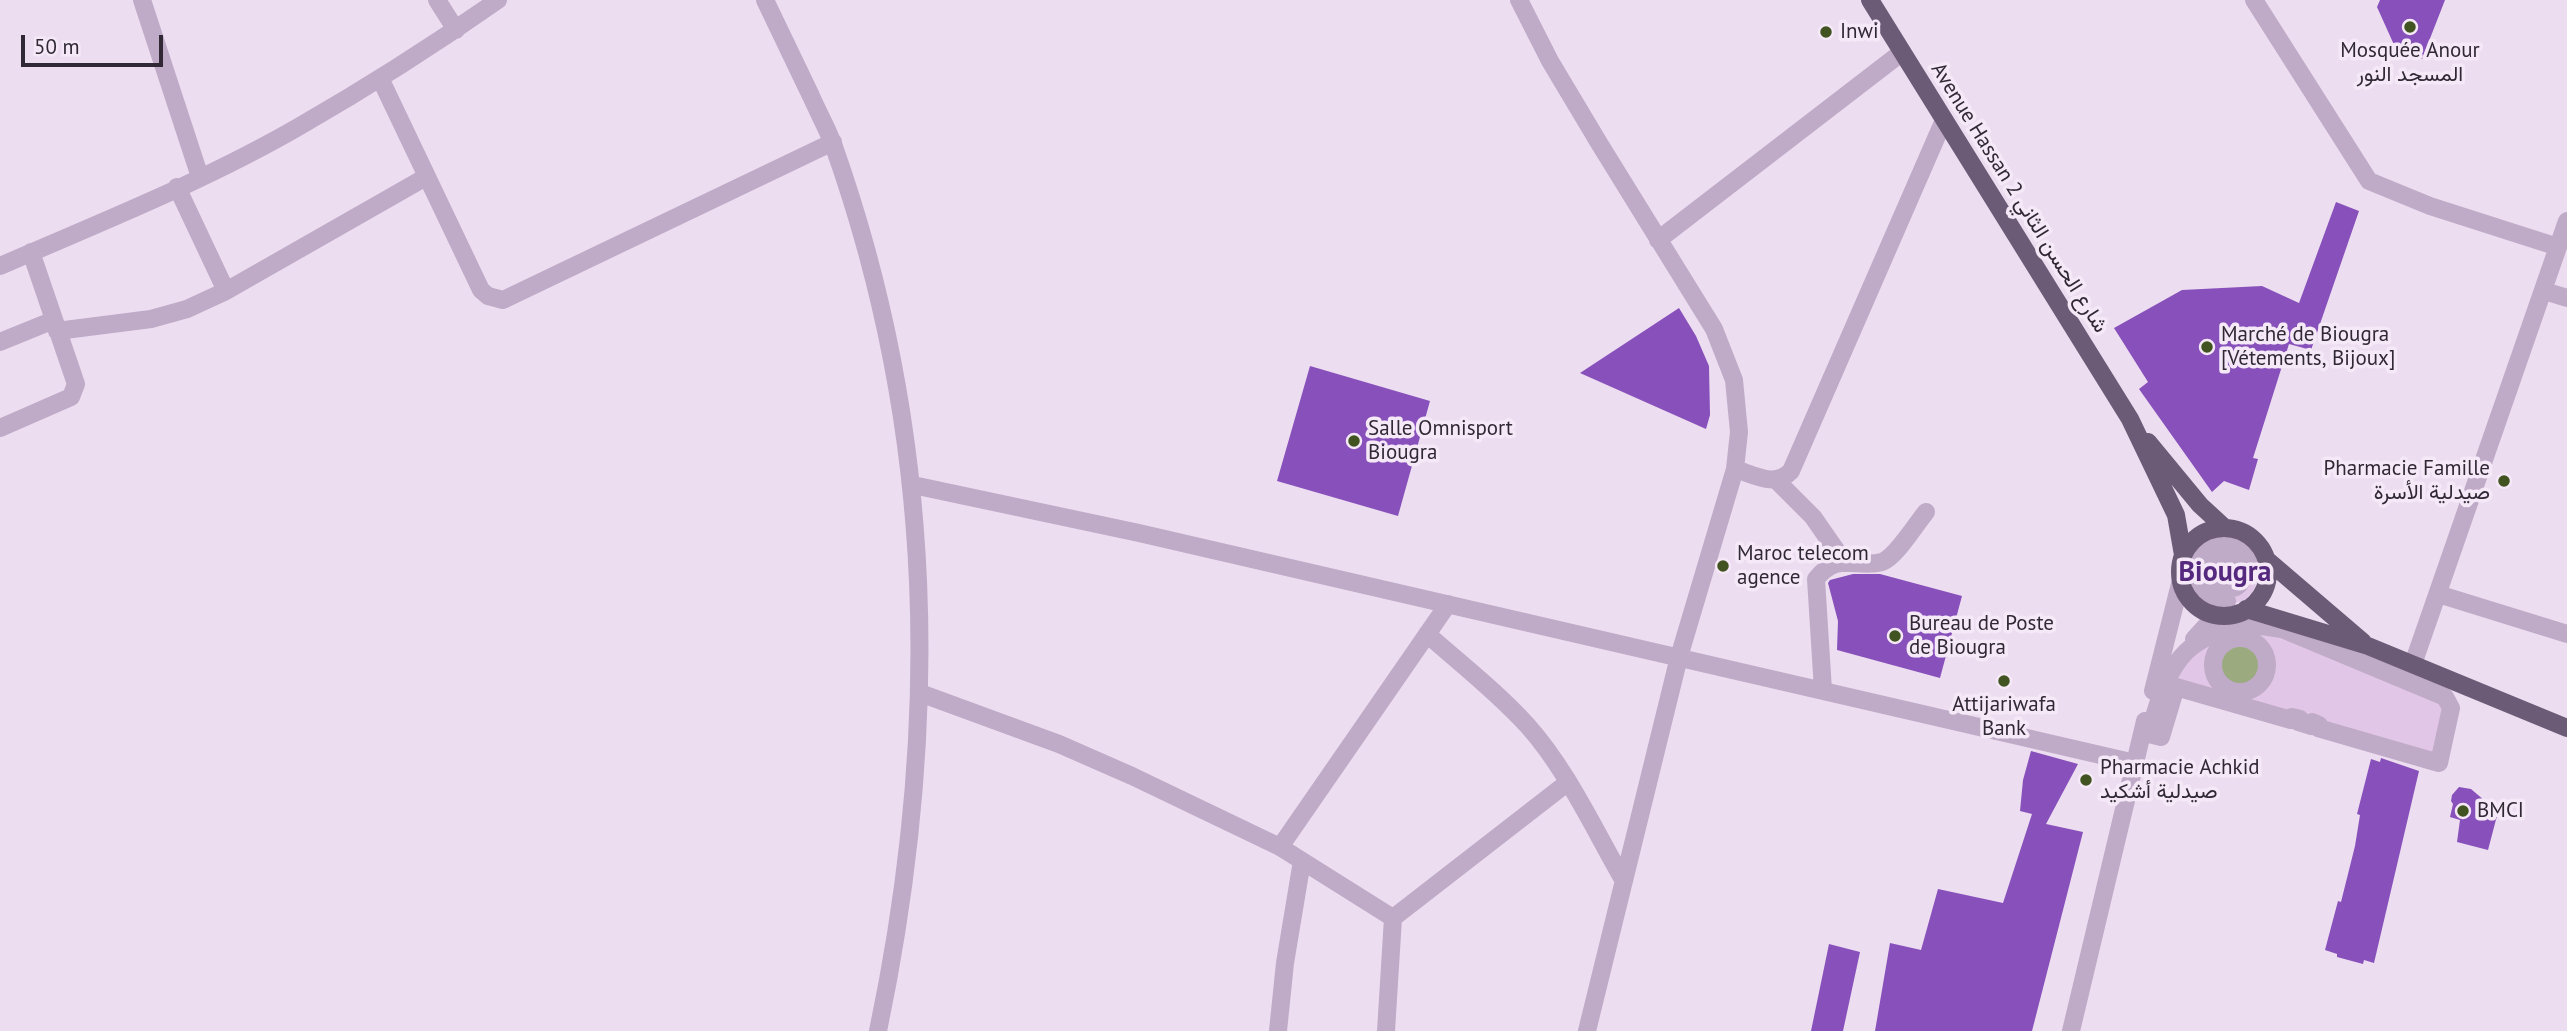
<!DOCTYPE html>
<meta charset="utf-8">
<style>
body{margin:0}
#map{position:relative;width:2567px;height:1031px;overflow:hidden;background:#ecddf0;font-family:"PT Sans",sans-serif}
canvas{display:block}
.scale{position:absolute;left:21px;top:35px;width:142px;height:32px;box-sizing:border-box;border:4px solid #302935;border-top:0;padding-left:9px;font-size:21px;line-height:24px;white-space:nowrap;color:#302935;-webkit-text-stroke:5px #f5e9f8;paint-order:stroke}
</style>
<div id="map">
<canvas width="2567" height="1031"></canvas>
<div class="scale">50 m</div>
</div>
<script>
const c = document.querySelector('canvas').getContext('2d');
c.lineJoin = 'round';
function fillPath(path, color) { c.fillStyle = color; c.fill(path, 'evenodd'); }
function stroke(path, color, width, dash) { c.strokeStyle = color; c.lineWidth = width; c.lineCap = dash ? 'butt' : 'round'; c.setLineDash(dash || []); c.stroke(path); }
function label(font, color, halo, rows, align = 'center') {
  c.font = font + ' "PT Sans",Vazirmatn,sans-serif'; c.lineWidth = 7; c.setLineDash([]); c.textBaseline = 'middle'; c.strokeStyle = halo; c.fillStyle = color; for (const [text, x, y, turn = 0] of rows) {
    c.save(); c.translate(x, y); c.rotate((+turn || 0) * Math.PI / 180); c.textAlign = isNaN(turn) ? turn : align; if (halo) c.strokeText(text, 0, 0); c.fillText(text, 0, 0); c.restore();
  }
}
const plaza = new Path2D(`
 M2218 537H2230L2242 542 2256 559 2258 569 2257 581 2253 591 2246 599 2225 607 2188 570 2190 558 2197 548 2207 541Z
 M2255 625 2445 697 2439 763 2163 686 2183 656ZM2235 638 2256 686 2248 691 2231 690 2223 686 2214 671 2213 662 2220 646Z`);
const water = new Path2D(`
 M2213 665a27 27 0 1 1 54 0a27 27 0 1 1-54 0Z`);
const building = new Path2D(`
 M2380 0H2445L2422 59 2409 54 2407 59 2392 54 2395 47 2377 7Z
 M2336 202 2359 211 2311 350 2289 344 2253 458 2258 459 2249 490 2224 481 2212 492 2139 389 2148 382 2114 328 2182 290 2262 286 2299 303Z
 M1679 308 1696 336 1709 366 1710 415 1706 429 1580 373Z
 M1310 366 1430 401 1398 516 1277 481Z
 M1853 574H1880L1962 596 1940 678 1837 650 1838 621 1828 583 1830 580Z
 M2031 751 2078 764 2046 824 2083 832 2032 1031H1875L1890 943 1921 950 1938 889 2003 903 2032 814 2020 811 2023 780Z
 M2381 758 2419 771 2374 963 2364 960 2363 964 2337 957V954L2325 950 2338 901 2341 902 2355 846 2360 815 2357 814 2371 759 2380 762Z
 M2459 787 2471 789 2498 812 2488 850 2457 842 2460 820 2450 817 2453 804 2451 801 2452 795Z
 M1829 944 1860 952 1843 1031H1811Z`);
const minor = new Path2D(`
 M142 0 200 177
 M437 0 456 30
 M765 0C780 32 796 64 811 96 818 112 827 128 833 144 937 436 941 730 878 1031
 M1519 0 1550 61 1599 143 1714 329 1734 380 1739 432 1735 469 1679 657 1587 1031
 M2254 0 2369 181 2430 206 2558 247
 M380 78 481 290 488 296 503 300 833 142
 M177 187 226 291
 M1658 240 1901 53
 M0 266C101 222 205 181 300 126 368 87 434 45 498 0
 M2544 291 2567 298
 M57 331 151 319 187 309 226 291 426 177
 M0 342 54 320
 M0 428 71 397 76 384 31 252
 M1735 469C1755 475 1775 488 1791 471L1944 120
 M1777 481 1813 517 1845 563
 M913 485 1139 533 2135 763
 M2219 545 2236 547 2249 559C2215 535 2187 585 2227 601 2190 599 2184 557 2219 545Z
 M2220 577a11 11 0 1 1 22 0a11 11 0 1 1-22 0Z
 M2438 594 2567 634
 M2255 625 2282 629 2445 697 2451 708 2439 763 2318 728 2319 725 2312 722 2311 726 2298 722 2300 719 2292 717 2291 720 2176 687 2161 737 2149 734C2168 667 2179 634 2255 625Z
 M1427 634C1461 664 1497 692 1527 725 1566 768 1595 831 1624 881
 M2213 665a27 27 0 1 1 54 0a27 27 0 1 1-54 0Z
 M2194 639 2216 615
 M2413 664 2567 221
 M1823 690 1816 579C1838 551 1856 569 1882 562 1896 557 1916 524 1926 512
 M2153 691 2181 580
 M920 693 1059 744 1132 776 1280 847 1393 918
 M1280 847 1448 604
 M1278 1031 1285 963 1302 861
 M1386 1031 1393 918 1567 783
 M2071 1031 2145 721`);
const major = new Path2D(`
 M1870 0 2130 419 2176 515 2183 555
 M2148 442 2200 505 2225 528
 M2180 572a44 44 0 1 1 88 0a44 44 0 1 1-88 0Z
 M2266 559 2363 642
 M2246 609 2368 646 2567 728`);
const markers = [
 [2410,27,7,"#425322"],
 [1826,32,7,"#425322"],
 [2207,347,7,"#425322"],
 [1354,441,7,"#425322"],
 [2504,481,7,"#425322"],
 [1723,566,7,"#425322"],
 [1895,636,7,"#425322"],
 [2004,681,7,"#425322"],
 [2086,780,7,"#425322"],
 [2463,811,7,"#425322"]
];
const poiNames = [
 ["Inwi",1840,32],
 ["Mosquée Anour",2410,51,"center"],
 ["المسجد النور",2410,75,"center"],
 ["Marché de Biougra",2221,335],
 ["[Vétements, Bijoux]",2221,359],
 ["Salle Omnisport",1368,429],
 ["Biougra",1368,453],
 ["Pharmacie Famille",2490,469,"right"],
 ["صيدلية الأسرة",2490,493,"right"],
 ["Maroc telecom",1737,554],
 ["agence",1737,578],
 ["Bureau de Poste",1909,624],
 ["de Biougra",1909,648],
 ["Attijariwafa",2004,705,"center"],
 ["Bank",2004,729,"center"],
 ["Pharmacie Achkid",2100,768],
 ["صيدلية أشكيد",2100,792],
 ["BMCI",2477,811]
];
const streetNames = [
 ["Avenue Hassan 2 شارع الحسن الثاني",2019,198,58]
];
const districtNames = [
 ["Biougra",2225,573]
];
fillPath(plaza, '#e1c6e7');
fillPath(water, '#9cab7f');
fillPath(building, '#8850bb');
stroke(minor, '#bfaac7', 18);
stroke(major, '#6c5b76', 18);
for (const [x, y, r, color] of markers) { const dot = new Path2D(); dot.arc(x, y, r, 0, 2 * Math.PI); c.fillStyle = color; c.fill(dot); stroke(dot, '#f5e9f8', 2.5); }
label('21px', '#302935', '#f5e9f8', poiNames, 'left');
label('21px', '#302935', '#f5e9f8', streetNames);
label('bold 28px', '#55297d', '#f5e9f8', districtNames);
</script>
